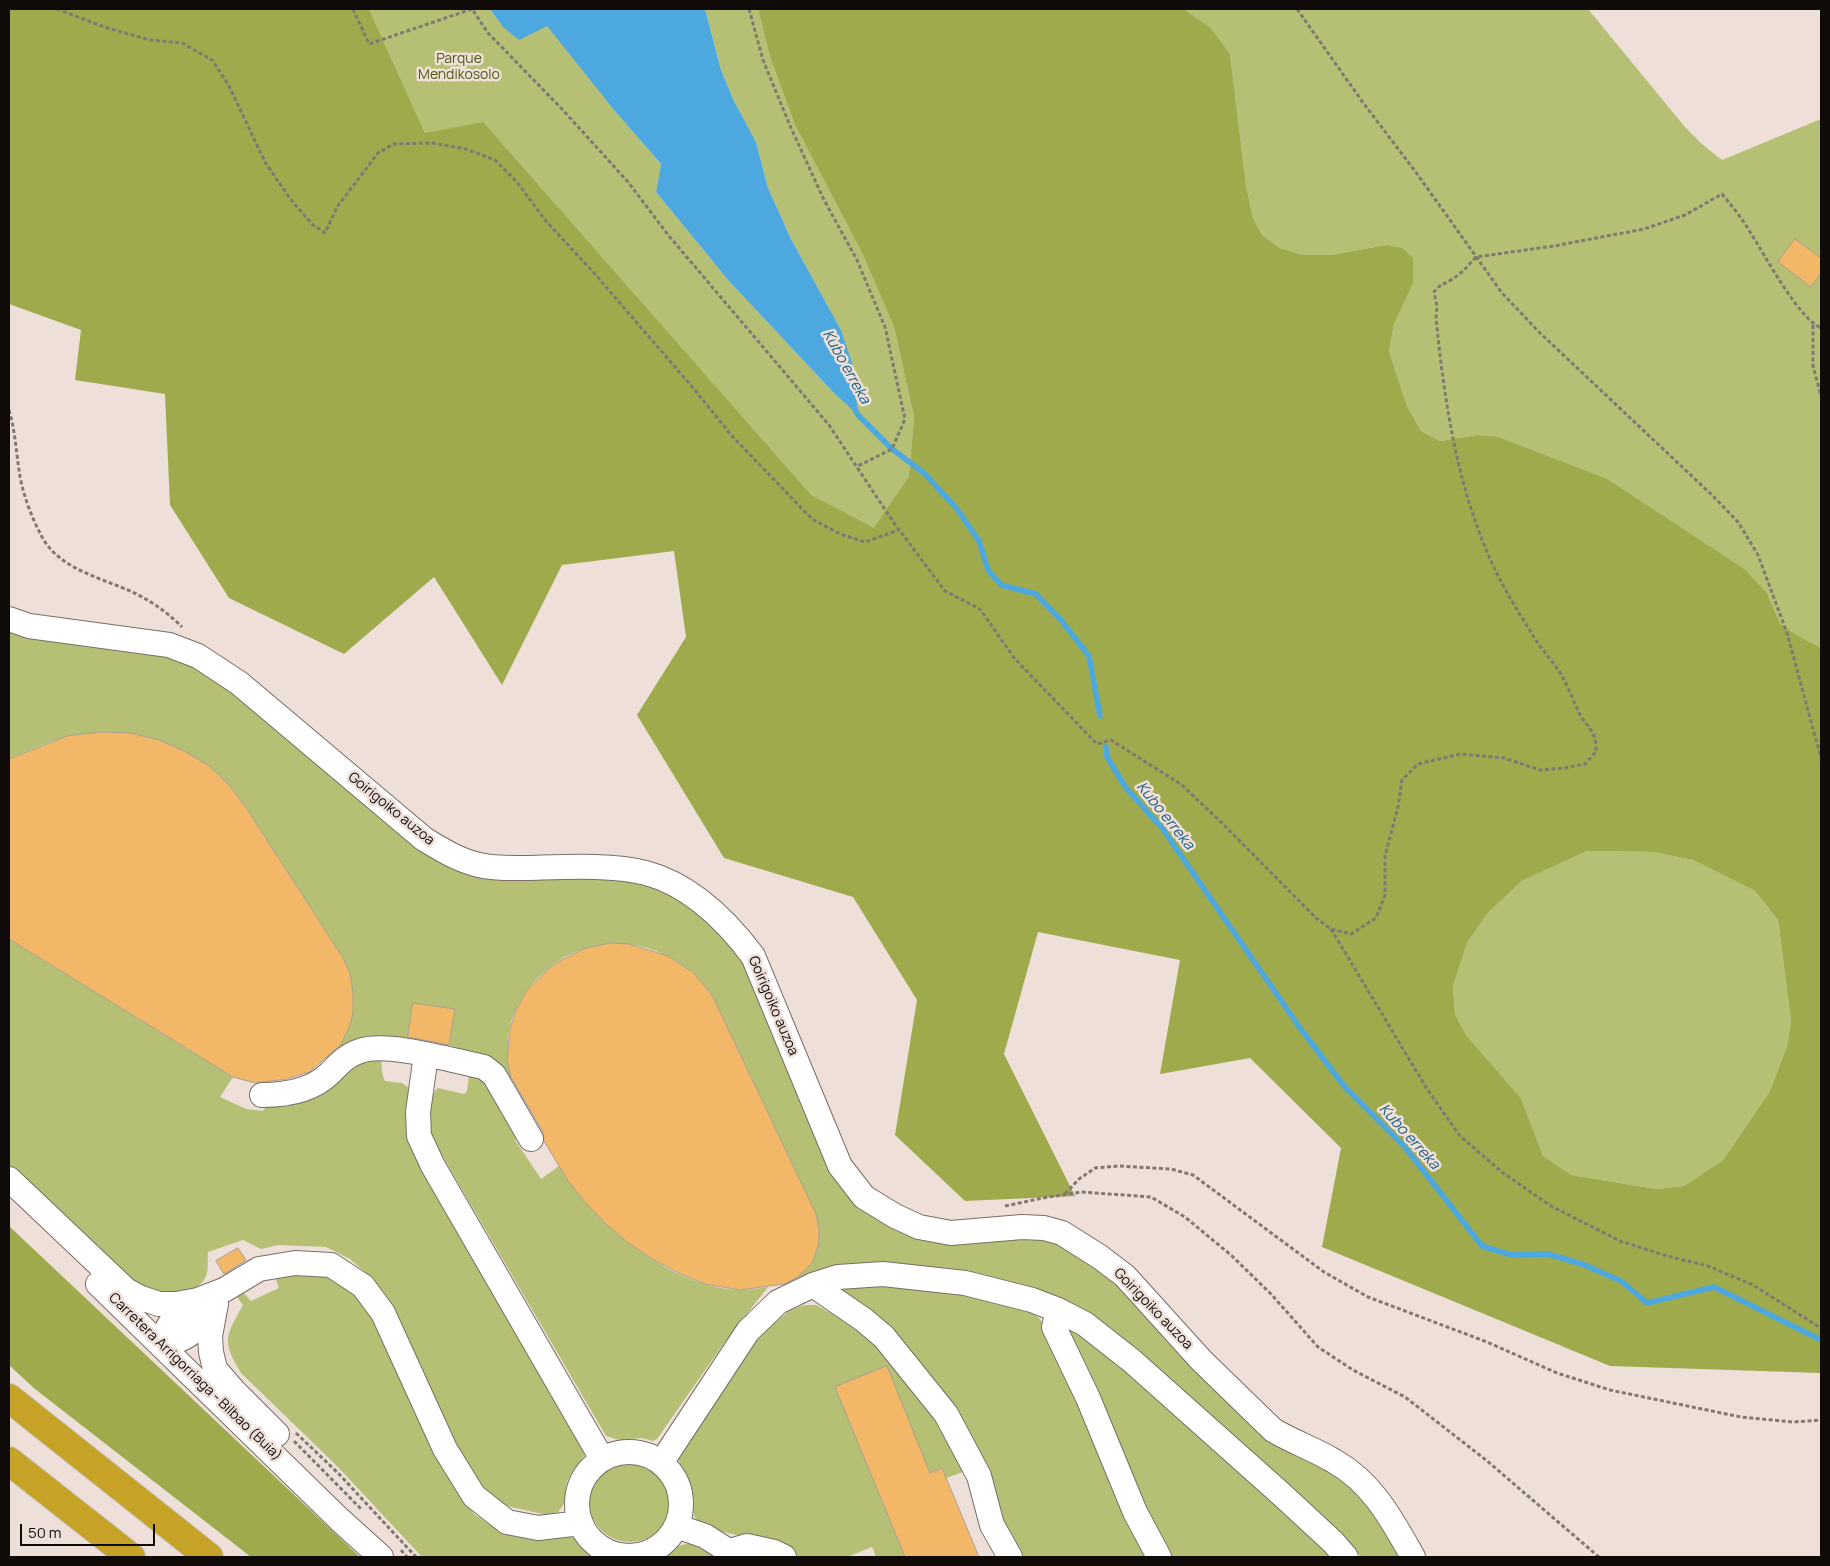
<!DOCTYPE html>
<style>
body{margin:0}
#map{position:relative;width:1830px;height:1566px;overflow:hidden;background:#eee0d9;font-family:Manrope,sans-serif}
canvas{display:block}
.frame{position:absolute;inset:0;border:10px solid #100b09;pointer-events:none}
.scale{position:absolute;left:20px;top:1524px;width:135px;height:22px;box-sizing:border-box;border:2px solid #100b09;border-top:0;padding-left:6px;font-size:15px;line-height:18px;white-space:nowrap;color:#100b09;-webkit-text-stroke:4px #eee0d9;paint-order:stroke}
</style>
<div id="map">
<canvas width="1830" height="1566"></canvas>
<div class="frame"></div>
<div class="scale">50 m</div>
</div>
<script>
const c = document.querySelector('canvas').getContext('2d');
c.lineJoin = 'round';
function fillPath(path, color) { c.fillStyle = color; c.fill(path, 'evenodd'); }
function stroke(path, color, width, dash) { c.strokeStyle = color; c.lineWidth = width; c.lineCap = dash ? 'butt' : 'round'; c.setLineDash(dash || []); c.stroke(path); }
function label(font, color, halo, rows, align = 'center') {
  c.font = font + ' Manrope,sans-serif'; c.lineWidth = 5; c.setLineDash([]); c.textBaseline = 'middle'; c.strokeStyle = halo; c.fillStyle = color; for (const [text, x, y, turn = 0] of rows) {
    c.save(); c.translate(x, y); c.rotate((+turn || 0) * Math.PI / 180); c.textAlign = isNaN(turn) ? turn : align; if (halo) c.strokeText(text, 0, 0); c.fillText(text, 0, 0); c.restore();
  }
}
const green = new Path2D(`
 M369 9H490L503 27 547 25 614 110 661 164 656 192 728 280 832 391 841 330 791 239 768 188 756 142 733 99 721 70 705 9H758L770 57 795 125 863 255 894 327 914 417 909 476 874 529 811 496 425 133Z
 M1184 9H1588L1685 127 1703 145 1722 160 1821 119V648L1795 634 1780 623 1767 593 1477 435 1440 441 1421 431 1407 406 1389 351 1394 324 1413 284 1386 245 1331 255H1303L1280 248 1262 235 1253 218 1246 185 1230 54 1211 28Z
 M9 619 169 645 450 855 646 873 738 936 840 1166 895 1216 1062 1233 1260 1417 1334 1461 1413 1557H1362L1223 1426 1145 1358 1087 1311 1055 1296 995 1279 855 1264 796 1278C819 1260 822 1241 816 1214L712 995C672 939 596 925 543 973 527 988 513 1009 509 1031 506 1051 509 1068 513 1087L486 1058 449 1045 454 1009 413 1003 408 1038 387 1036 371 1040 332 1058C357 1025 359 995 343 958L245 806C234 791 222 775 206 765 170 739 128 728 84 734 78 735 71 735 65 737 46 743 27 751 9 759Z
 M1587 851 1653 852 1693 860 1755 891 1778 920 1791 1021 1787 1046 1770 1091 1723 1160 1684 1186 1656 1189 1570 1175 1543 1156 1521 1098 1466 1035 1455 1014 1453 986 1467 943 1487 914 1520 881Z
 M9 939 233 1077 220 1097 246 1109 263 1111 267 1106 355 1059 378 1055C384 1063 380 1072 385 1081L402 1083 408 1087 411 1093 406 1127 409 1142 584 1448 585 1454C580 1464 571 1471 567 1482 563 1497 570 1498 558 1512L547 1515 511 1507 496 1501 480 1486 458 1447 387 1296 372 1278 350 1259 326 1247 278 1245 261 1249 243 1240 208 1252C207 1260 209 1269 206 1276 201 1290 179 1295 166 1293 154 1292 142 1287 132 1282L9 1166Z
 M482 1072 521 1135 515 1140 541 1179 559 1166C593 1222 672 1289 741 1290 749 1290 759 1288 768 1287L724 1343 657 1439 653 1441 641 1438 619 1440 606 1436 432 1138C430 1126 427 1095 438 1088L464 1094 467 1091 469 1075Z
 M273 1271C286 1271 308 1269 320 1273 342 1280 358 1297 371 1314L462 1499 474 1514 496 1529 519 1536H565L574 1538 584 1548 597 1557H422L338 1467 241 1373C221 1340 226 1336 243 1305L234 1293 240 1289 251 1301 279 1288Z
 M905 1285 980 1296 1028 1309 1040 1319 1066 1364 1152 1557H1022L1012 1545 989 1479 840 1293 839 1288Z
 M804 1305H816L848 1323 893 1360 946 1430 966 1471 946 1478 942 1468 879 1494 905 1557H876L872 1547 847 1557H796L754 1539 719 1531 697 1520 694 1516 690 1485 681 1468 678 1457 755 1339 789 1311Z
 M1069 1325 1136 1375 1334 1557H1169L1138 1503 1067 1331Z
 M589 1501a41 41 0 1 1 82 0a41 41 0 1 1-82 0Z
 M690 1543 716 1557H662L678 1546Z`);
const forest = new Path2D(`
 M9 9H369L425 133 483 122 811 495 874 528 909 476 914 417 894 327 863 255 795 125 770 57 758 9H1184L1211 28 1230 54 1246 185 1253 218 1262 235 1280 248 1303 255H1331L1386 245 1402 248 1413 258V284L1394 324 1389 351 1407 406 1421 431 1440 441 1477 435 1498 437 1607 479 1744 569 1767 593 1780 623 1795 634 1821 648V1373L1610 1366 1322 1247 1341 1148 1250 1058 1160 1074 1180 960 1038 932 1004 1054 1075 1196 965 1201 895 1135 917 1000 853 897 724 858 637 715 686 637 674 551 562 565 502 685 434 577 344 654 229 598 170 505 165 394 75 380 81 330 9 304ZM1587 851 1653 852 1693 860 1755 891 1778 920 1791 1021 1787 1046 1770 1091 1723 1160 1684 1186 1656 1189 1571 1175 1543 1156 1521 1098 1466 1035 1455 1014 1453 986 1467 943 1487 914 1521 881Z
 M9 1226 360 1557H251L35 1389 9 1365Z`);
const water = new Path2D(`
 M490 9H705L721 70 733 99 756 142 768 188 791 239 841 330 853 366 858 415 832 391 728 280 656 192 661 164 614 110 547 26 519 40 503 27Z`);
const stream = new Path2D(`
 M854 408 858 415 892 449 924 473 957 509 979 541 988 570 1001 585 1036 594 1060 619 1089 656 1100 716
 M1106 747 1107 757 1126 788 1162 828 1300 1028 1344 1086 1404 1146 1482 1246 1511 1255 1548 1254 1582 1264 1621 1281 1647 1303 1714 1287 1821 1340`);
const building = new Path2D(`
 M1795 239 1821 258V273L1811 287 1778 262Z
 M102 732 131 733 159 740 184 751 208 765 228 784 245 806 343 958 350 973 353 992V1013L350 1025 341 1045 309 1072 287 1079 255 1083 233 1077 9 939V759L67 736Z
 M610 943 629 944 668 956 694 973 712 995 816 1214 819 1229V1243L813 1261 806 1270 796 1278 784 1284 740 1290 705 1284 683 1275 654 1260 627 1242 605 1223 585 1202 568 1181 544 1141 543 1132 511 1077 507 1060 510 1029 516 1010 526 992 548 969 558 962 583 949Z
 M413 1003 455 1009 449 1045 408 1037Z
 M238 1248 246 1260 224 1274 216 1261Z
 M887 1366 930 1473 942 1468 979 1557H905L835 1387Z`);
const path = new Path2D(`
 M57 9 104 27 150 40 182 43 212 60 228 84 265 162 291 200 313 225 325 233 337 207 378 153 393 144 432 143 466 149 495 160 517 182 545 220 594 273 694 389 732 436 812 519 840 534 865 542 899 530
 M353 9 369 44 472 9 488 33 562 109 628 182 669 236 829 425 894 523 945 591 980 609 1015 659 1097 744 1111 740 1182 785 1223 824 1316 918 1331 929 1351 934 1376 918 1385 895V856L1398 807 1402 780 1418 764 1460 754 1504 758 1540 770 1564 768 1585 764 1596 752C1596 747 1596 739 1593 734 1590 727 1584 722 1580 715 1574 702 1568 687 1561 674 1552 660 1540 648 1532 634 1517 610 1499 581 1488 554 1456 480 1444 398 1436 318L1437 306 1434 292C1439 285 1444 284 1451 280 1461 274 1468 266 1476 257L1554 246 1644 229 1685 215 1722 194C1732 206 1742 218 1750 232 1765 255 1798 318 1821 328
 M749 9 763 60 791 128 824 200 857 260 885 327 905 419 892 449 856 467
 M1297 9 1364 104 1415 171 1502 293 1539 332 1713 496 1738 522 1758 555 1787 633 1821 758
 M1813 325V366L1821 396
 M9 410C15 430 16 450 19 470 22 492 31 516 41 535 61 575 115 579 149 601 161 608 173 618 182 627
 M1331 929 1427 1089 1460 1136 1503 1173 1551 1206 1620 1241 1667 1256 1708 1266 1753 1285 1821 1328
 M1065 1194 1079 1179 1095 1168 1118 1166 1171 1169 1193 1175 1324 1272 1368 1297 1487 1342 1557 1373 1610 1390 1741 1417 1793 1422 1821 1420
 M1005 1206 1043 1198 1081 1192 1151 1197 1185 1217 1232 1256 1271 1294 1318 1347 1353 1370 1405 1397 1486 1460 1599 1557
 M296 1433 338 1473 416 1557
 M294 1441 362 1510
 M401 1550 407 1557`);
const minor = new Path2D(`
 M9 619 29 626 169 645 198 656 239 683 424 839C442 850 458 860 479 865 495 869 512 868 528 868 564 867 612 864 646 873 691 885 726 920 753 956L840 1166 864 1197 895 1216 919 1227 951 1233 1022 1227 1044 1228 1062 1233 1100 1257 1125 1276 1201 1360 1273 1430C1293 1442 1314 1449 1334 1461 1373 1483 1392 1520 1413 1557
 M426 1055 418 1112 419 1136 433 1166 602 1459
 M262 1095C286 1095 312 1091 330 1073 339 1064 347 1055 360 1051 386 1041 454 1061 484 1067L494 1075 531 1139
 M9 1179 126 1290 141 1298 159 1304H176L198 1300 224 1290 259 1269 295 1263 331 1265 363 1286 383 1313 445 1449 474 1496 507 1522 538 1528 581 1523
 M98 1284 339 1519 381 1557
 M813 1285 864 1320 884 1337 946 1414 979 1476 992 1525 1010 1557
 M216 1304 210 1336 211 1352 215 1369 234 1391 277 1434
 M1058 1310 1054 1327 1088 1398 1135 1512 1159 1557
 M162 1344C188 1342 200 1327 214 1306
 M162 1344C166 1322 178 1313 197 1301
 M577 1504a52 52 0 1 1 104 0a52 52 0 1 1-104 0Z
 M661 1463 748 1331 778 1302 813 1285 838 1277 883 1274 965 1283 1032 1300 1058 1310 1085 1324 1132 1361 1280 1493 1333 1542 1346 1557
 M676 1526 705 1536 738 1557
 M730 1551 747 1546 774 1552 784 1557`);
const highway = new Path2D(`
 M9 1398 209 1557
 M9 1461 131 1557`);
const parkNames = [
 ["Parque",459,59],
 ["Mendikosolo",459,75]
];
const streetNames = [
 ["Goirigoiko auzoa",391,809,39],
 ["Goirigoiko auzoa",773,1006,67],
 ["Goirigoiko auzoa",1153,1309,46],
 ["Carretera Arrigorriaga - Bilbao (Buia)",195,1377,44]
];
const waterNames = [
 ["Kubo erreka",846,367,61],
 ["Kubo erreka",1165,816,51],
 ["Kubo erreka",1409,1137,48]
];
fillPath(green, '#b6c074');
fillPath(forest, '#9faa4d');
fillPath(water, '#4da8df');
stroke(stream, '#4da8df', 5.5);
fillPath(building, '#f2b868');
stroke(building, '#a79f94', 1);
stroke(minor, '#796d66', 26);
stroke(highway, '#c6c4c4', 30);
stroke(path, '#827873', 3, [4, 2.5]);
stroke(minor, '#fff', 24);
stroke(highway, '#c6a227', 28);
label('14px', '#525915', '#eee0d9', parkNames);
label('14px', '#100b09', '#eee0d9', streetNames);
label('italic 15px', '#1c5e84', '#eee0d9', waterNames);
</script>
